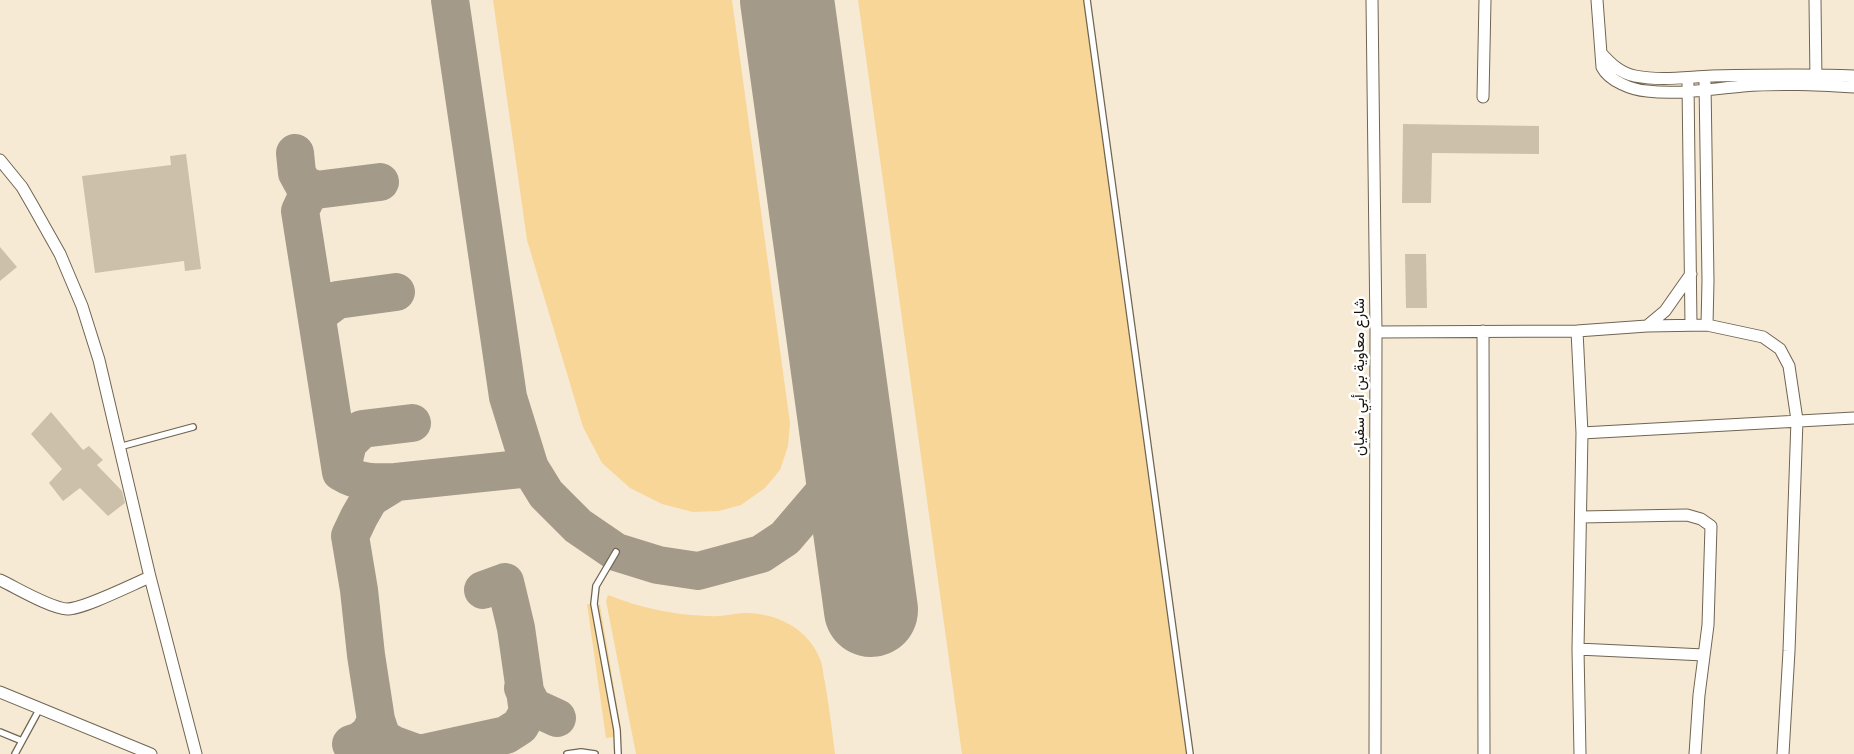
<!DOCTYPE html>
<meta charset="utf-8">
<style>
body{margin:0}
canvas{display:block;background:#f7ead4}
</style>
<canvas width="1854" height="754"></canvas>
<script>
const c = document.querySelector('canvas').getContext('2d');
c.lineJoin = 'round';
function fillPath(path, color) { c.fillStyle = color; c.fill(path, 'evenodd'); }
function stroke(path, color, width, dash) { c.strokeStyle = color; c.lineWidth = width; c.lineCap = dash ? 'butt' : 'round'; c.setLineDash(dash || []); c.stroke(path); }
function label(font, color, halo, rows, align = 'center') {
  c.font = font + ' Roboto,Vazirmatn,sans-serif'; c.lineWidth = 5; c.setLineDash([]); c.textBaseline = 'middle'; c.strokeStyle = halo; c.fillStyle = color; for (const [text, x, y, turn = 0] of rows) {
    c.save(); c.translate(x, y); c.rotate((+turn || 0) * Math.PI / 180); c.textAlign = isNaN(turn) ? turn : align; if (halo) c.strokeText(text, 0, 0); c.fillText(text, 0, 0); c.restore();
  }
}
const green = new Path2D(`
 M493 0H732L790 423 788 446 780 470 765 488 741 505 719 511 693 512 662 504 630 488 602 463 583 427 527 240Z
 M858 0H1084L1154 517 1188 754H962Z
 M608 595C641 608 673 615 709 616 720 617 732 614 743 613 775 612 808 628 820 659 823 666 823 675 825 682 829 706 832 730 835 754H636L606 601Z
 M587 604 600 605 621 728 620 736 606 738Z`);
const taxiway = new Path2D(`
 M450 0 508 397 530 468 546 494 578 526 616 552 658 565 698 571 761 554 785 538 826 490 845 419
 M295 153 297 173 303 184 316 190
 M380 182 316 190 307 196 300 211 341 472C359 483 375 483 396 482
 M317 315 337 300 396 292
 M341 472 348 443 362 429 412 423
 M523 688 533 707 557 718
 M376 720 382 738 394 745 419 754 506 735 520 726 528 712 516 628 505 582 483 590
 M351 744 360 741 370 733 376 720 366 655 359 590 350 536 359 517 370 498 396 482 530 468`);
const runway = new Path2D(`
 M787 0 871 610`);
const building = new Path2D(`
 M1403 124 1539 126V154L1432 153 1431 203H1402Z
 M186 154 201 269 185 271 184 261 95 273 82 176 171 165 170 156Z
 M0 247 17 267 0 281Z
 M1405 254H1426L1427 308H1406Z
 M51 412 83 450 89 446 103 460 97 465 122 491 125 503 108 516 80 488 63 501 49 483 62 469 31 434Z`);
const lane = new Path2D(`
 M1087 0 1190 754
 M119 447 193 427
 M616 552 596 586 594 604 617 730 618 754
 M0 732 22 741
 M15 754 40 708
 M567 754 581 752 595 754`);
const street = new Path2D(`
 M1372 0 1376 332 1375 754
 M1597 0 1602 67C1609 81 1632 90 1647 91 1679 95 1711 89 1743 86 1780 83 1817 85 1854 87
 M1815 0 1816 81
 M1601 53C1611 64 1620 73 1635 76 1661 81 1686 77 1712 76 1759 75 1807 74 1854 76
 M1705 83 1708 281 1707 325
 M1688 84 1691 325
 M1483 97 1485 0
 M0 160 22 187 33 206 60 254 82 306 99 360 150 577 196 754
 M1647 326 1665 311 1691 274
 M1483 331 1484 754
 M1577 331 1582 433 1578 649 1580 754
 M1376 332 1577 331 1647 326 1707 325 1763 337 1780 349 1789 366 1797 420 1789 651 1783 754
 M1582 433 1854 418
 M1581 517 1687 515 1701 519 1711 526 1708 625 1699 695 1695 754
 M0 580C17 588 50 608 67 609 84 609 133 584 150 577
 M1578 649 1704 655
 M0 692 151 754`);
const streetNames = [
 ["شارع معاوية بن أبي سفيان",1360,377,-90]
];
fillPath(green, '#f8d698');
stroke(taxiway, '#a49a89', 38);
stroke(runway, '#a49a89', 94);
fillPath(building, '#ccc0ab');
stroke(lane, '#706552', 8);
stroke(street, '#706552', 13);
stroke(lane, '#fff', 5.5);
stroke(street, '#fff', 11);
label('15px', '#151109', '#fff', streetNames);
</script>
